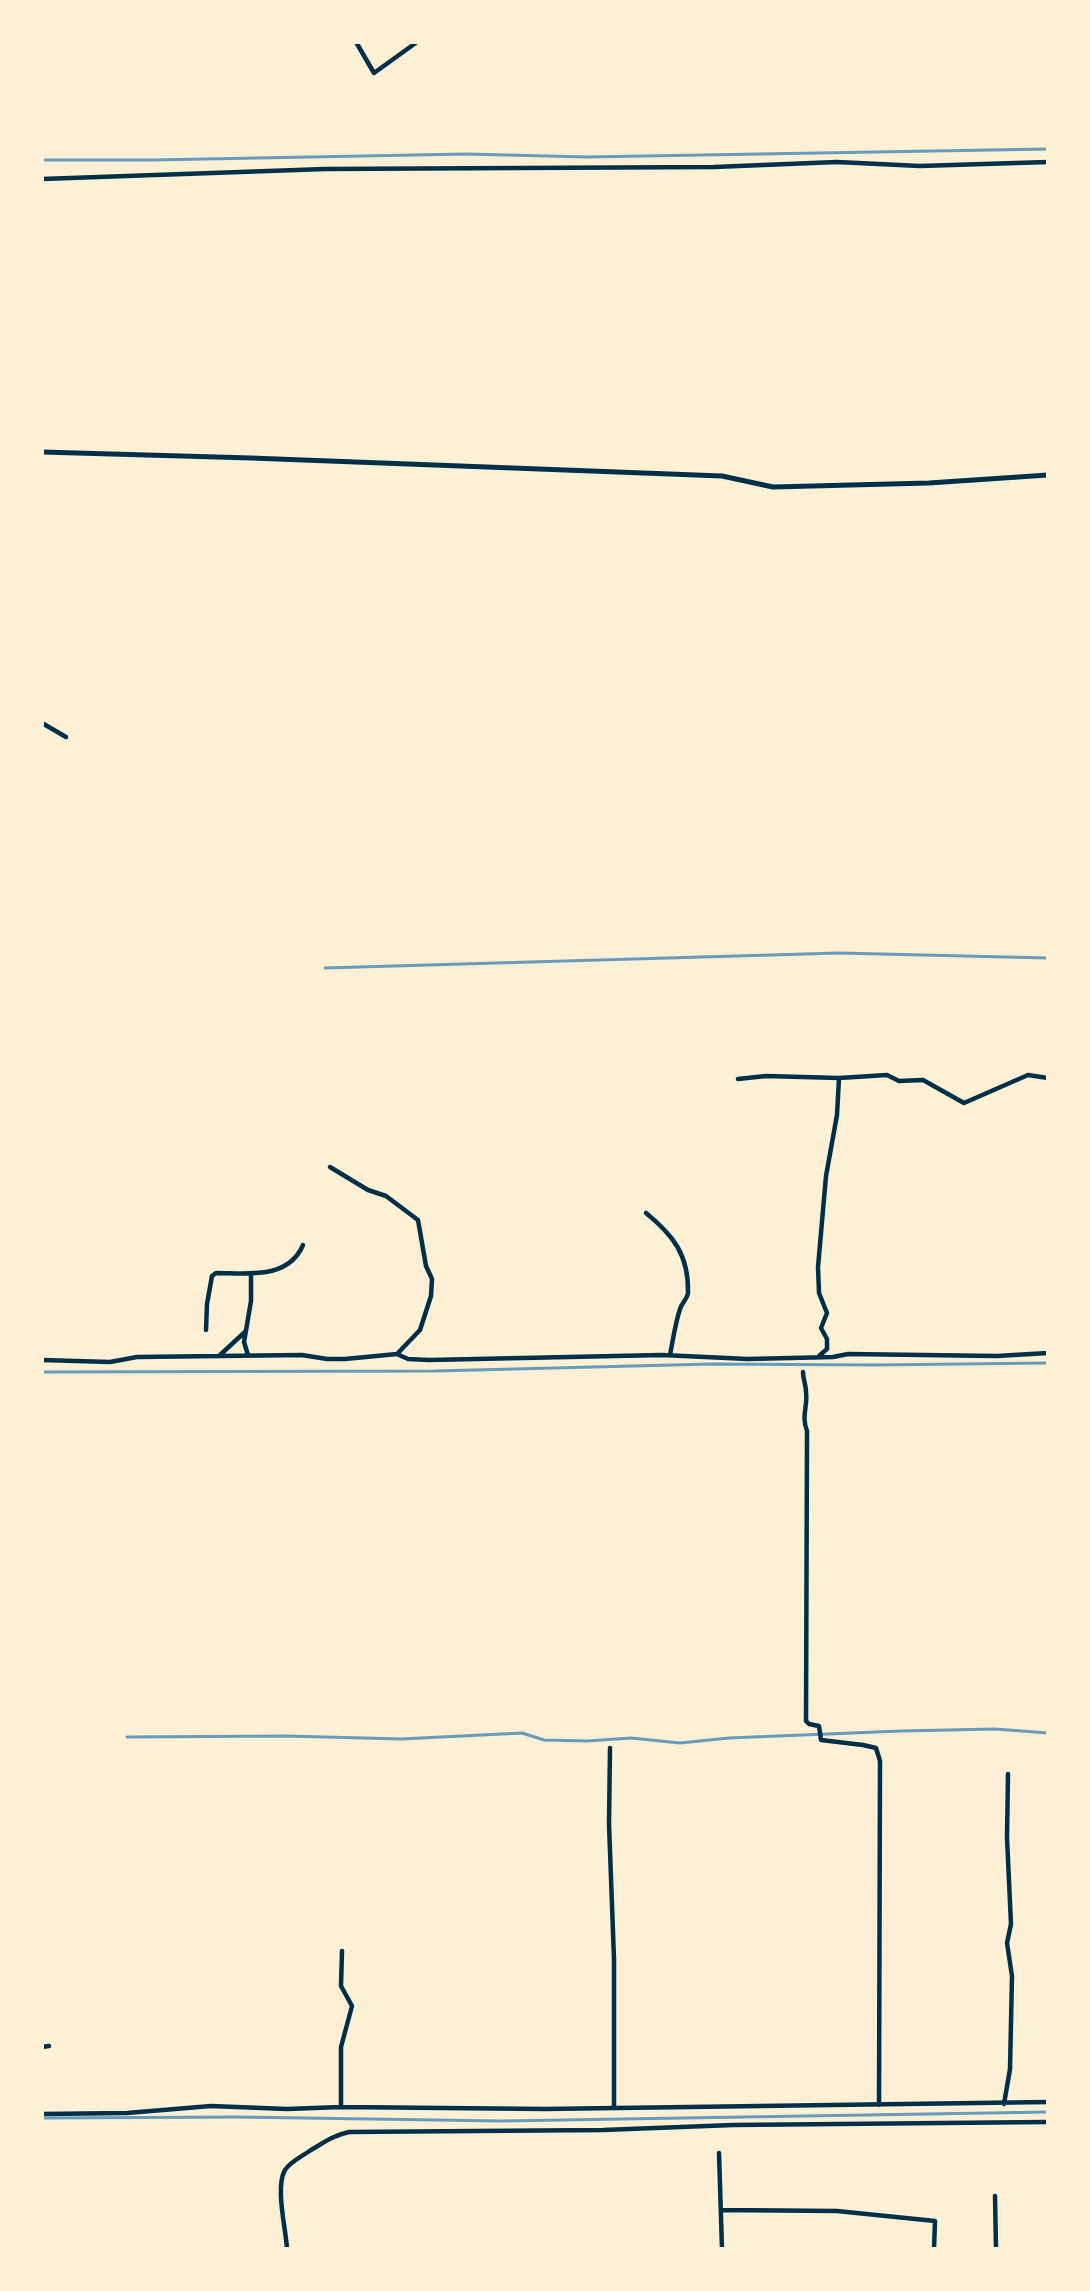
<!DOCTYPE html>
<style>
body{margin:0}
#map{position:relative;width:1090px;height:2291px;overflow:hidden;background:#fdf0d5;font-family:Cabin,sans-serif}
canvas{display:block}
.frame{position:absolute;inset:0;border:44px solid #fdf0d5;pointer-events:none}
</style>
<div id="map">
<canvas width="1090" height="2291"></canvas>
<div class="frame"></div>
</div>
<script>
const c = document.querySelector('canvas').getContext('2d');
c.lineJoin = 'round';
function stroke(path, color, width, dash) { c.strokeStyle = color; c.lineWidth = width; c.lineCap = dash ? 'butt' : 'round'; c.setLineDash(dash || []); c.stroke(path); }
const stream = new Path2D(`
 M42 160H153L466 154 587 157 1048 149
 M325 968 839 953 1048 958
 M42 1372 435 1371 711 1364 873 1365 1048 1363
 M127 1737 287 1736 401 1739 522 1733 544 1740 587 1741 631 1738 680 1743 729 1738 901 1731 995 1729 1048 1733
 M42 2118 239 2117 501 2121 1048 2112`);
const minor = new Path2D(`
 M356 42 374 73 417 42
 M42 179 325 169 714 167 837 162 920 166 1048 162
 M42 723 66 737
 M839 1078 887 1075 899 1081 923 1080 964 1103 1028 1075 1048 1078
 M738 1079 766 1076 839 1078 837 1115 826 1176 818 1267 819 1293 827 1313 821 1328 827 1339V1349L819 1356
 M330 1167 368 1190 386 1196 418 1220 426 1266 432 1279 431 1296 420 1330 397 1354
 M646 1213C673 1235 689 1255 688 1293 687 1299 682 1303 680 1309 675 1324 673 1340 670 1355
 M206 1330 207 1304 212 1276 216 1273C247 1273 288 1280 303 1245
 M220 1355 246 1331
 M248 1355 244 1342 251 1301V1275
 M42 1360 110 1362 137 1357 302 1355 327 1359H345L397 1354 408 1359 429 1360 662 1355 748 1359 833 1357 848 1354 997 1356 1048 1353
 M803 1372C803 1379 806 1385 806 1392 808 1406 801 1416 807 1431L806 1721 809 1724 819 1726 821 1740 863 1745 876 1748 880 1761 879 2105
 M610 1748 609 1824 614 1959V2108
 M42 2047 49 2046
 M1004 2104 1010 2069 1012 1976 1007 1943 1011 1924 1007 1838 1008 1774
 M341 2107V2047L352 2006 341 1986 342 1951
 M42 2114 127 2113 211 2106 287 2109 341 2107 545 2109 1048 2102
 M719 2153 722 2249
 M995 2196 996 2249
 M721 2210 837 2211 935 2221 934 2249
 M287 2249C286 2229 275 2187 285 2170 291 2161 303 2156 311 2150 323 2143 334 2135 349 2132L603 2130 733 2125 1048 2122`);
const tertiary = new Path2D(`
 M42 452 251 458 722 476 773 487 929 483 1048 475`);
stroke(stream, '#669bbc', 3);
stroke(minor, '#003049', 4.5);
stroke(tertiary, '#003049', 5);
</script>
